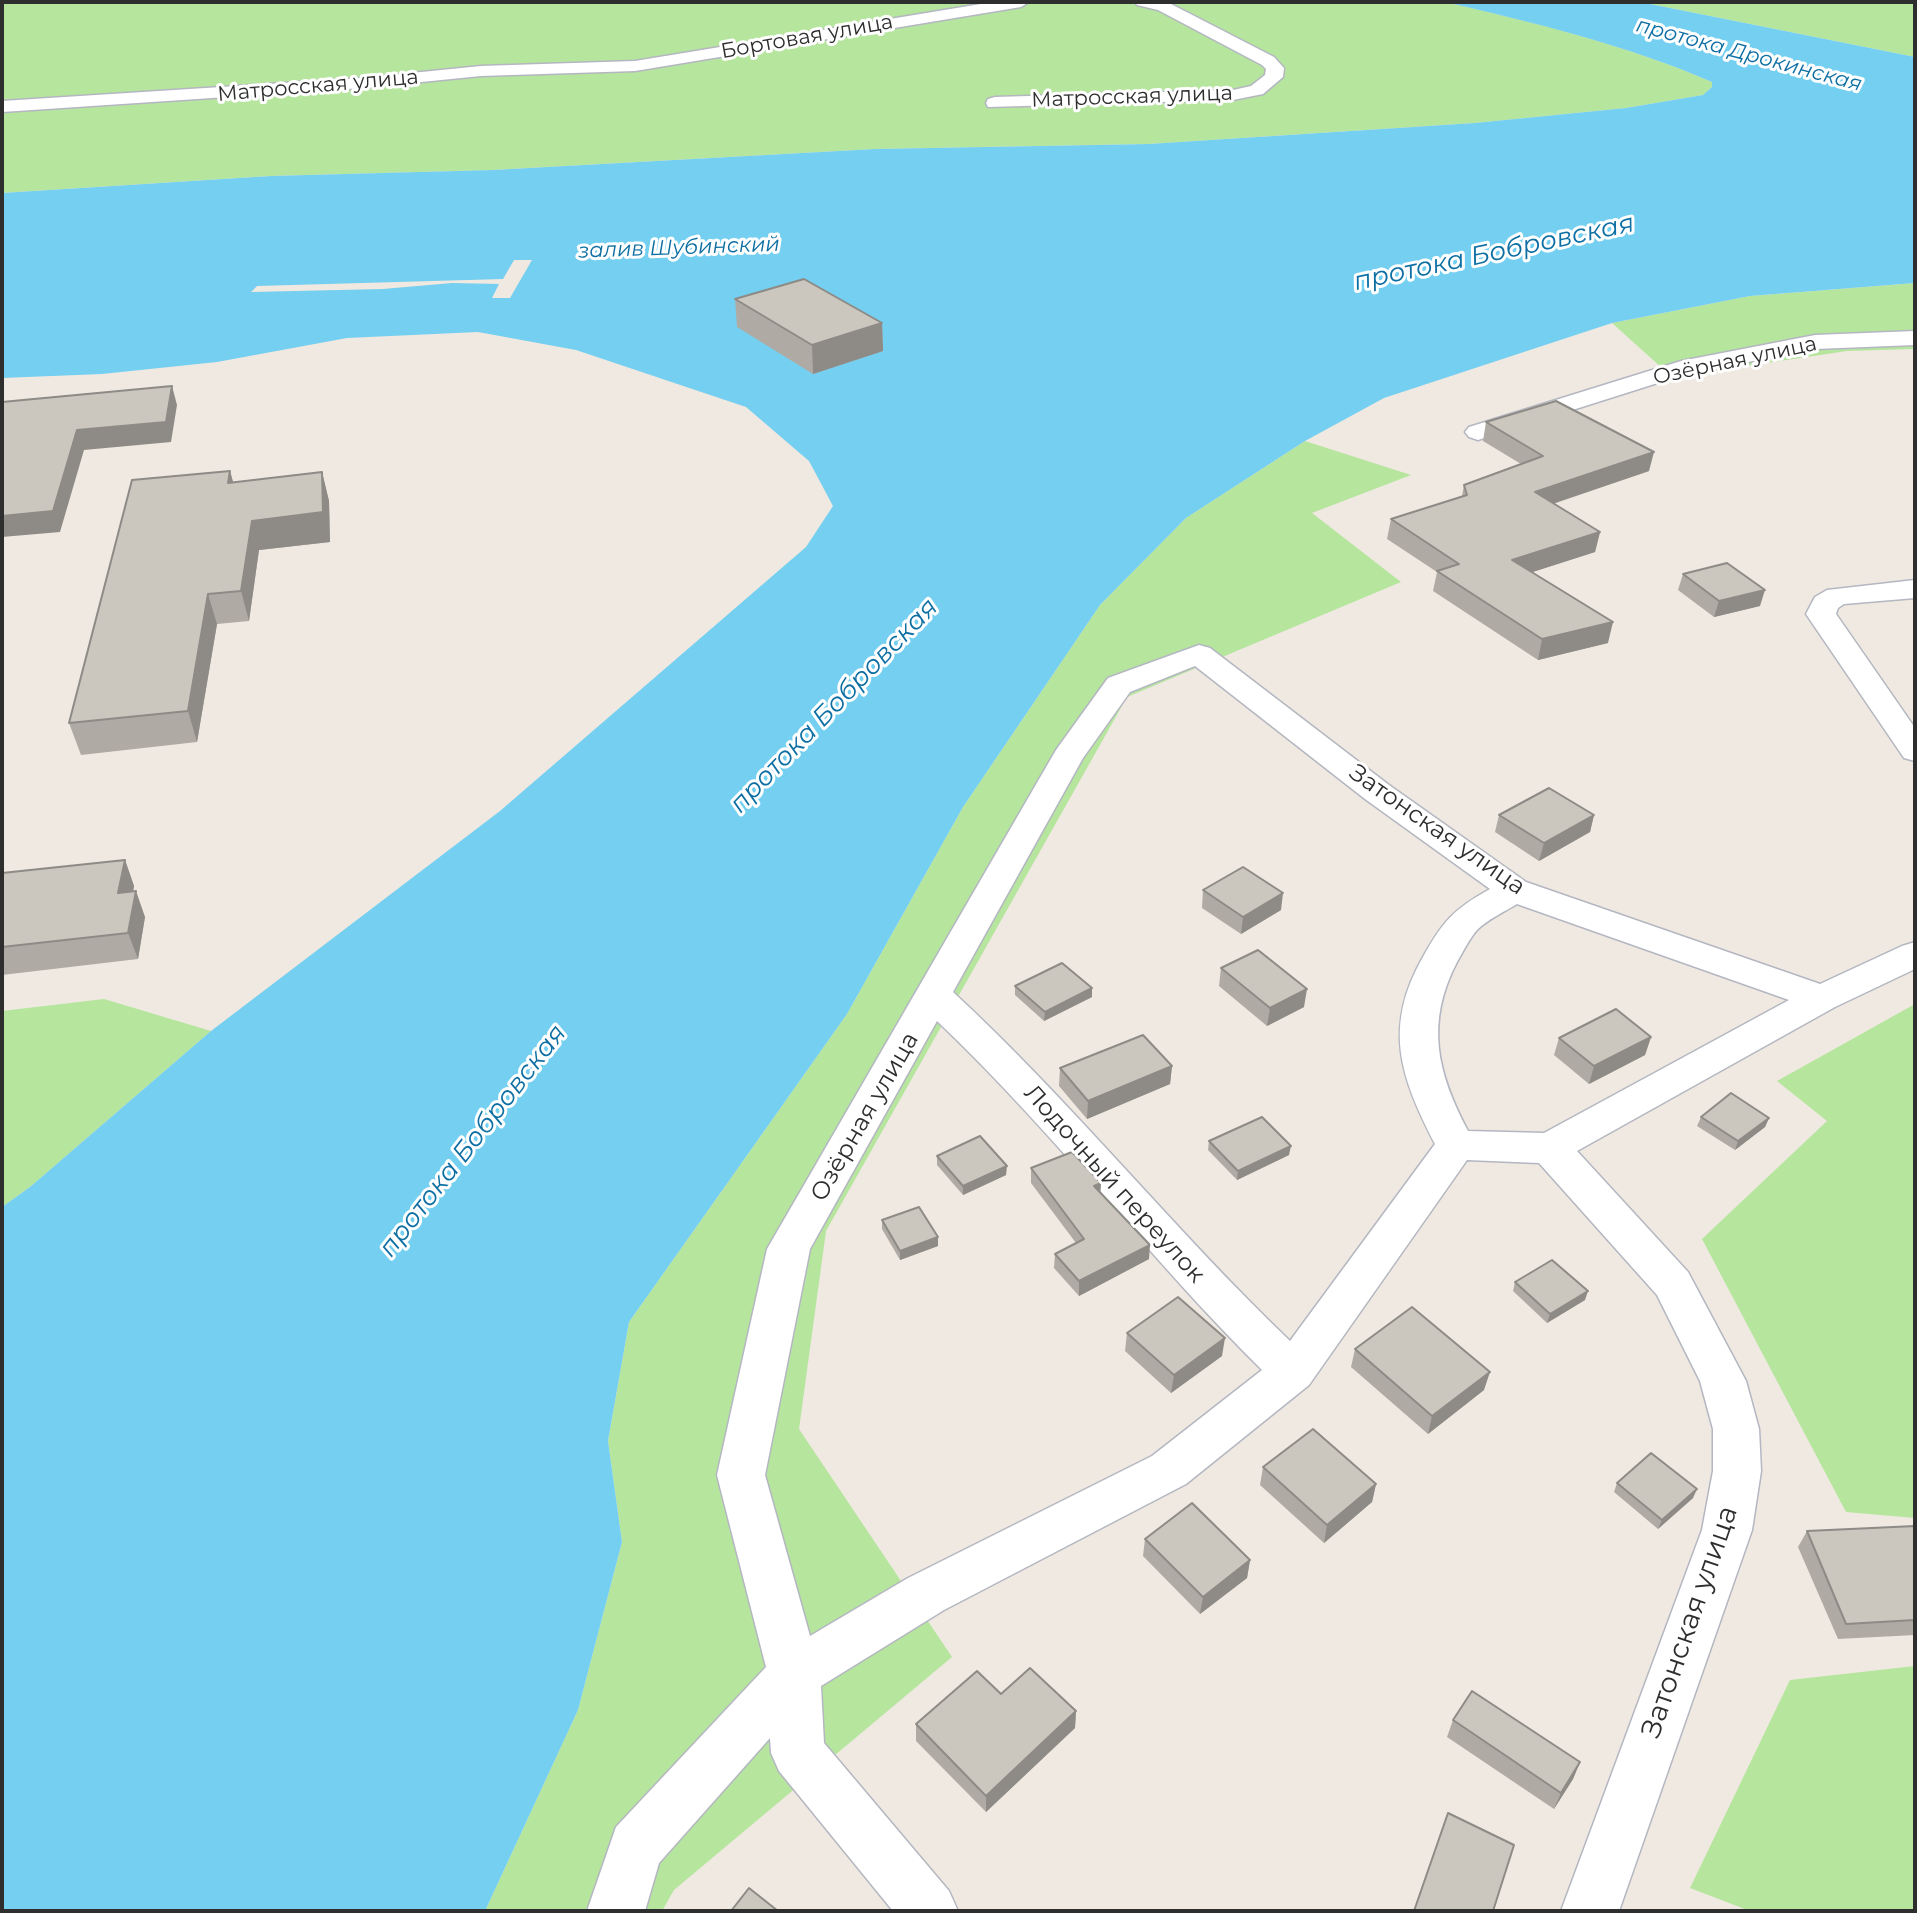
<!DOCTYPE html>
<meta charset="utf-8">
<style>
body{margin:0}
#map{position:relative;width:1917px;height:1913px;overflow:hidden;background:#efe9e1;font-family:Montserrat,sans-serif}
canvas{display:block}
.frame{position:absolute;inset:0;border:4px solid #2e2e2e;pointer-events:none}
</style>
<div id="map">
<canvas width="1917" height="1913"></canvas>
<div class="frame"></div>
</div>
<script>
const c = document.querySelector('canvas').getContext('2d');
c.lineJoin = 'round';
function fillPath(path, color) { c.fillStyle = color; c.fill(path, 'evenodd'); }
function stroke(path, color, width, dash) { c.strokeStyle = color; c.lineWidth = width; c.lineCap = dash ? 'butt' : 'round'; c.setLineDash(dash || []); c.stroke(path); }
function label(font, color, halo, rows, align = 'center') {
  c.font = font + ' Montserrat,sans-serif'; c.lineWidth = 6; c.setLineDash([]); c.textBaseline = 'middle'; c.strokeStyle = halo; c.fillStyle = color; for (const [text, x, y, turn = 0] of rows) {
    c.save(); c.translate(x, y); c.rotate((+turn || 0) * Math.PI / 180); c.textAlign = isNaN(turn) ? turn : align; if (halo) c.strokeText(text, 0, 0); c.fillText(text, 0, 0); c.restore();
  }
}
const green = new Path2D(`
 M2 2H1445C1533 22 1630 46 1712 82V87L1703 95 1626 108 1475 123 1149 144 875 149 493 170 271 176 2 193Z
 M1640 2H1915V57Z
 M1915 283V349L1847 351 1672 377 1612 323 1750 296Z
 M1305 441 1411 475 1312 513 1401 582 1127 697 826 1231 799 1429 952 1657 674 1890 662 1911H485L578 1710 622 1542 608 1441 629 1322 847 1014 963 807 1100 605 1186 518Z
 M104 999 211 1031 30 1187 2 1207V1011Z
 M1915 1004V1518L1846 1512 1702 1239 1827 1121 1777 1081Z
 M1915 1666V1911H1750L1690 1888 1790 1680Z`);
const water = new Path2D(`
 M1445 2H1640L1915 57V283L1750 296 1612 323 1384 398 1305 441 1186 518 1100 605 963 807 847 1014 629 1322 608 1441 622 1542 578 1710 485 1911H2V1207L30 1187 211 1031 500 811 806 547 833 506 809 461 746 407 576 350 478 332 347 338 217 362 102 374 2 378V193L271 176 493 170 875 149 1149 144 1475 123 1626 108 1703 95 1712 87V82C1630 46 1532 22 1445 2Z`);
const pier = new Path2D(`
 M514 260H532L510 298H492L499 284 452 283 383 289 251 292 257 286 503 279Z`);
const street = new Path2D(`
 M993 2H1029L1021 7 635 71 481 76 362 88 2 112V101L362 78 481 66 635 61Z
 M1135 2 1169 3 1274 57 1284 68 1283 77 1263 94 1233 100 988 107 986 103 988 99 995 97 1233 90 1251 86 1265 75 1266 69 1262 65 1158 10 1137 5Z
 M1915 331V345L1815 349 1686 374 1478 440 1469 437 1465 432 1469 427 1681 361 1815 335Z
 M1915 580V598L1844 604 1838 608 1836 614 1915 728V761L1904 758 1806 614 1815 597 1827 590Z
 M1199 645 1210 648 1389 785 1526 882 1820 984 1902 946 1915 942V969L1835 1007 1577 1151 1688 1272 1746 1381 1759 1429 1761 1471 1752 1530 1619 1911H1561L1702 1530 1713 1471V1429L1700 1381 1657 1295 1539 1163 1467 1160 1309 1385 1186 1484 944 1610 821 1686 824 1743 949 1891 958 1911H893L779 1771 771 1753 770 1738 659 1863 645 1911H587L616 1827 766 1667 717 1475 767 1249 1056 750 1108 678ZM1195 666 1365 799 1490 889C1454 909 1443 921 1423 957 1383 1027 1400 1076 1435 1144L1290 1341C1173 1229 1072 1102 953 992L1083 758 1130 692ZM1517 904 1789 1000 1544 1133 1468 1131C1437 1073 1425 1023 1457 962 1463 952 1469 939 1477 930 1488 919 1504 912 1517 904ZM937 1021C1053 1131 1149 1258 1262 1370L1152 1456 908 1578 810 1636 765 1475 810 1249Z`);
const wall = new Path2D(`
 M735 299 882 323 883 351 813 374 737 327Z
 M1486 422 1649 471 1553 504 1600 532 1595 552 1532 572 1608 643 1538 660 1433 591 1437 572 1387 539 1391 519 1462 496 1464 485 1521 464 1483 441Z
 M230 471 233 482 322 472 329 501 330 542 259 550 249 621 217 624 197 742 81 755 69 723Z
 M1683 574 1760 606 1714 617 1678 590Z
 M1499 815H1594L1590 832 1539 861 1495 832Z
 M125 860 134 886 133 891 145 917 138 959 2 975V873Z
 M1203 890 1281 910 1241 934 1202 908Z
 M1221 968 1304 1007 1267 1026 1219 986Z
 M1015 986 1092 988V997L1044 1021 1015 995Z
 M1651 1037 1645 1055 1589 1084 1554 1055 1559 1038Z
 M1172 1066 1170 1084 1087 1119 1059 1086 1060 1068Z
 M1701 1117 1769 1118 1765 1127 1735 1150 1697 1126Z
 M1209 1141 1289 1155 1237 1180 1208 1150Z
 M937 1156 1006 1175 963 1195 937 1165Z
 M1031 1168 1101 1183 1100 1192 1149 1259 1079 1296 1054 1268 1055 1254 1076 1243 1031 1183Z
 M882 1220 938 1246 900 1260 882 1229Z
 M1515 1282 1585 1300 1547 1323 1513 1291Z
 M1127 1333 1222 1356 1171 1393 1125 1351Z
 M1355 1349 1484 1390 1428 1434 1351 1367Z
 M1263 1467 1376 1484 1372 1502 1324 1543 1260 1485Z
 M1617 1483 1693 1498 1658 1529 1614 1492Z
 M1915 1526V1635L1838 1639 1798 1547 1807 1531Z
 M1145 1539 1250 1560 1247 1578 1200 1614 1143 1556Z
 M1001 1694 1076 1711 1075 1728 986 1812 916 1741V1724Z
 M1453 1720 1580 1762 1573 1779 1554 1809 1447 1737Z`);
const shadedWall = new Path2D(`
 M882 323 883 351 813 374 812 345Z
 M172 386 177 405 171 442 84 450 60 532 2 537V516L77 430Z
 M1654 452 1649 471 1531 511 1535 492Z
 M230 471 238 500 228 483Z
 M322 472 329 501 330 542 259 550 249 621 241 591 252 521Z
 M1600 532 1595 552 1508 580 1512 560Z
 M1765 590 1760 606 1714 617 1719 601Z
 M208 594 217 624 197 742 188 711Z
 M1613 622 1608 643 1538 660 1542 639Z
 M1594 815 1590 832 1539 861 1544 843Z
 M125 860 134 886 128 919 118 893Z
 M136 891 145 917 138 959 128 933Z
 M1283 893 1281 910 1241 934 1243 917Z
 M1092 988V997L1044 1021 1045 1012Z
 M1307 989 1304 1007 1267 1026 1270 1008Z
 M1651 1037 1645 1055 1589 1084 1594 1066Z
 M1172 1066 1170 1084 1087 1119 1088 1101Z
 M1769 1118 1765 1127 1735 1150 1738 1141Z
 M1291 1146 1289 1155 1237 1180 1238 1171Z
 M1007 1166 1006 1175 963 1195V1186Z
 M1101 1183 1100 1198 1094 1186Z
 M938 1237V1246L900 1260V1251Z
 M1150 1245 1149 1259 1079 1296V1281Z
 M1588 1291 1585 1300 1547 1323 1550 1314Z
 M1225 1338 1222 1356 1171 1393 1174 1375Z
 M1490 1372 1484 1390 1428 1434 1432 1416Z
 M1376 1484 1372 1502 1324 1543 1327 1525Z
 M1697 1489 1693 1498 1658 1529 1662 1520Z
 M1250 1560 1247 1578 1200 1614 1203 1597Z
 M1076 1711 1075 1728 986 1812V1796Z
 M1580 1762 1573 1779 1554 1809 1561 1793Z`);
const building = new Path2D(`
 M804 279 882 323 812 345 735 299Z
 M172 386 166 422 77 430 53 511 2 516V402Z
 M1556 401 1654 452 1535 492 1600 532 1512 560 1613 622 1542 639 1437 571 1459 564 1391 519 1467 495 1464 485 1543 456 1486 422Z
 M230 471 228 483 322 472 323 512 252 521 241 591 208 594 188 711 69 723 132 480Z
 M1727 563 1765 590 1719 601 1683 574Z
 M1549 788 1594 815 1544 843 1499 815Z
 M125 860 118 893 136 891 128 933 2 947V873Z
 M1243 867 1283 893 1243 917 1203 890Z
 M1258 950 1307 989 1270 1008 1221 968Z
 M1062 963 1092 988 1045 1012 1015 986Z
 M1616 1009 1651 1037 1594 1066 1559 1038Z
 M1143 1035 1172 1066 1088 1101 1060 1068Z
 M1731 1093 1769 1118 1738 1141 1701 1117Z
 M1262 1117 1291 1146 1238 1171 1209 1141Z
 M980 1136 1007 1166 963 1186 937 1156Z
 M1072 1152 1101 1183 1094 1186 1150 1245 1079 1281 1055 1254 1084 1239 1031 1168Z
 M919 1207 938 1237 900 1251 882 1220Z
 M1552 1260 1588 1291 1550 1314 1515 1282Z
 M1178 1297 1225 1338 1174 1375 1127 1333Z
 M1412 1307 1490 1372 1432 1416 1355 1349Z
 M1313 1429 1376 1484 1327 1525 1263 1467Z
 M1651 1453 1697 1489 1662 1520 1617 1483Z
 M1192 1503 1250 1560 1203 1597 1145 1539Z
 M1915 1526V1620L1846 1624 1807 1531Z
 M1030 1668 1076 1711 986 1796 916 1724 977 1671 1001 1694Z
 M1472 1691 1580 1762 1561 1793 1453 1720Z
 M1448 1813 1514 1845 1493 1911H1414Z
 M749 1888 778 1911H731Z`);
const farStreetnames = [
 ["Бортовая улица",807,37,-10],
 ["Матросская улица",318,86,-5],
 ["Матросская улица",1132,97,-2],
 ["Озёрная улица",1735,361,-12]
];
const farWaternames = [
 ["протока Дрокинская",1749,55,15],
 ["залив Шубинский",679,248,-2]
];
const streetNames = [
 ["Затонская улица",1437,830,35],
 ["Озёрная улица",865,1117,-60],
 ["Лодочный переулок",1114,1184,48]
];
const waterNames = [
 ["протока Бобровская",1494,253,-12],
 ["протока Бобровская",834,706,-46],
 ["протока Бобровская",473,1141,-52]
];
const nearStreetnames = [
 ["Затонская улица",1690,1622,-71]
];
fillPath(green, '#b6e59e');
fillPath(water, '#75cff0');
fillPath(pier, '#efe9e1');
stroke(street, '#b4b7c1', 3);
fillPath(street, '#fff');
fillPath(wall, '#afaba4');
fillPath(shadedWall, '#8e8b86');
fillPath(building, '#cbc7bf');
stroke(building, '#8e8b86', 2);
label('21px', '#2e2e2e', '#fff', farStreetnames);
label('italic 21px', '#0d6fa3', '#fff', farWaternames);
label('24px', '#2e2e2e', '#fff', streetNames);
label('italic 26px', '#0d6fa3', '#fff', waterNames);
label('28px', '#2e2e2e', '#fff', nearStreetnames);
</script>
